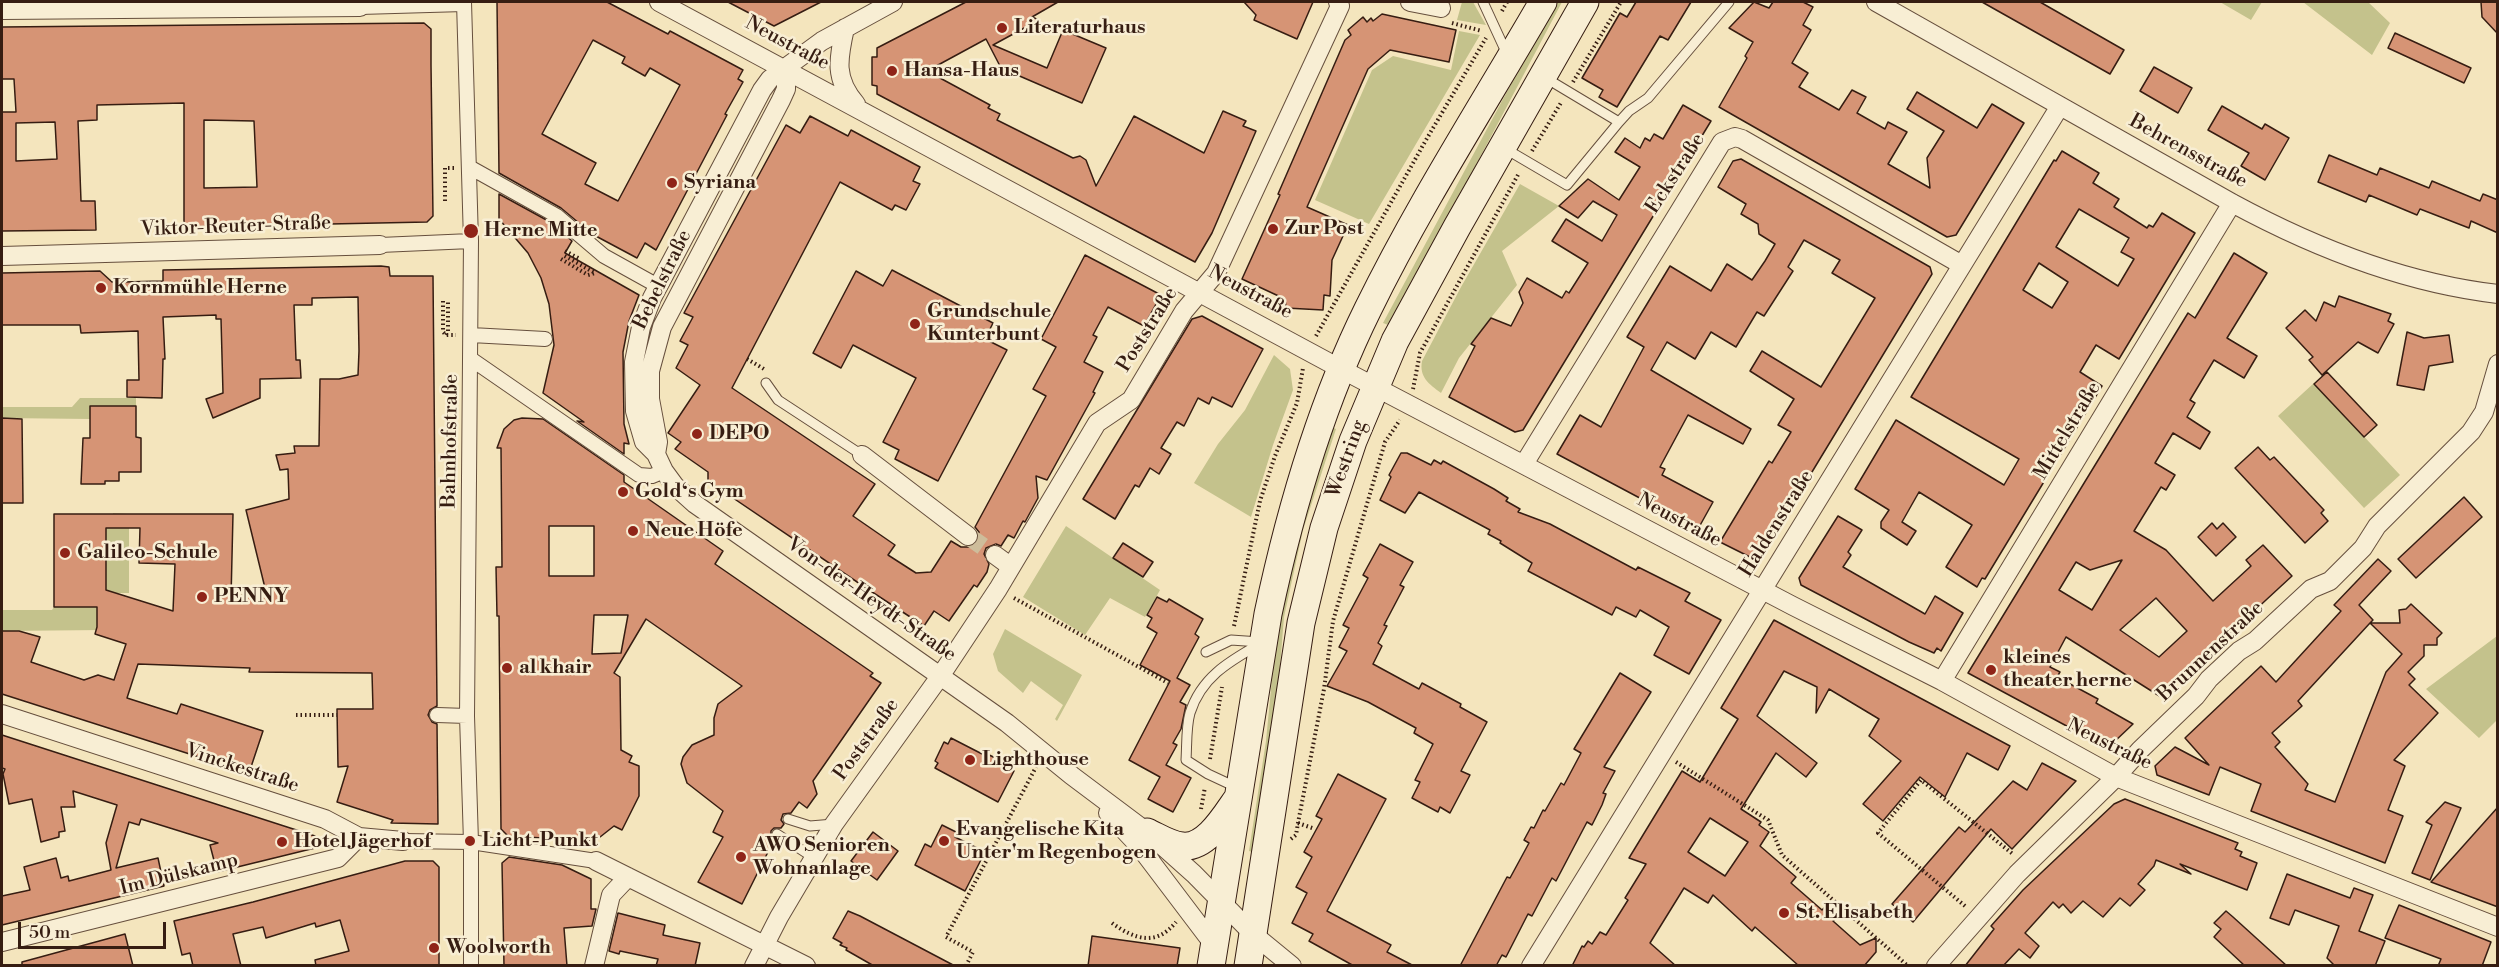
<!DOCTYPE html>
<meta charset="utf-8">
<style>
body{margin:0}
#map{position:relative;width:2499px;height:967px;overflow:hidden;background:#f4e5bd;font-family:"Libre Bodoni",serif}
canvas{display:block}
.frame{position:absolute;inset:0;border:3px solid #361d12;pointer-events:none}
.scale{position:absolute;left:18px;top:922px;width:148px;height:27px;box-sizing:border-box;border:3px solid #361d12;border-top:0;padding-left:8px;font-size:18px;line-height:21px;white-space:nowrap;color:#361d12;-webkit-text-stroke:4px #f8eed4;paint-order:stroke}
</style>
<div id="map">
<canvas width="2499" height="967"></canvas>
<div class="frame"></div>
<div class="scale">50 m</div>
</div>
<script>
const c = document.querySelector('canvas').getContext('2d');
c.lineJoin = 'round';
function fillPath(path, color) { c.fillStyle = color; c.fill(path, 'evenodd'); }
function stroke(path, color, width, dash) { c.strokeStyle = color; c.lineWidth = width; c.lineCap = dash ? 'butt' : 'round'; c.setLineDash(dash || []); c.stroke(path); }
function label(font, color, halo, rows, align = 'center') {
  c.font = font + ' "Libre Bodoni",serif'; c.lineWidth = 5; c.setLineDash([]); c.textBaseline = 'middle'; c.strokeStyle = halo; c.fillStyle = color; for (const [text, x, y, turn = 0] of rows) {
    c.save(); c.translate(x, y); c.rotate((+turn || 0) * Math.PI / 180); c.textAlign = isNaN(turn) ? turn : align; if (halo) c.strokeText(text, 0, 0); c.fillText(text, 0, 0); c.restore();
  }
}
const green = new Path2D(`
 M1462 2H1473L1486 25 1457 20Z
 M1555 2H1562L1391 326 1383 323Z
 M2220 2H2262L2251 20Z
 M2303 2H2368L2390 23 2372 55Z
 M1459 31 1480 35 1369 224 1315 200 1372 70 1393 56 1451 70Z
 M1520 184 1559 206 1502 251 1517 285 1459 358 1441 393C1429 384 1419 377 1422 361L1461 287Z
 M1274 355 1290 369 1293 390 1273 445 1251 517 1194 483 1218 444 1245 410Z
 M2314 383 2400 475 2364 508 2278 416Z
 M80 398H136V406H90V419L2 418V407H72Z
 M1330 426 1336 429 1303 530 1284 617 1279 679 1255 853 1249 851 1266 741 1278 616Z
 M113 513 129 514V593H115L103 630 2 631V610H52L54 607 106 602V528H113Z
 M1066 526 1160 590 1145 617 1110 598 1085 635 1023 597Z
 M1005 629 1082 675 1057 721 1055 719 1063 705 1031 681 1023 693 998 671 993 654Z
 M2497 636V720L2479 738 2426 689Z`);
const building = new Path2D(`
 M497 2H607L668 34 670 31 743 70 738 79 743 82 725 114 727 115 656 250 645 243 637 258 592 234 561 208 499 173ZM593 40 625 57 622 63 645 76 650 68 680 85 618 201 585 184 596 163 542 134Z
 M728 2H821L774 26Z
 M966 2H1058L1032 17 1039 20 993 45 1047 68 1063 30 1106 48 1082 103 1001 68 986 39 927 71 990 105 988 108 1000 114 997 120 1073 158 1080 156 1086 160 1096 186 1134 116 1204 153 1223 111 1246 121 1243 126 1256 131 1212 233 1195 262 877 94V86L872 85V57H877V48Z
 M1244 2H1313L1297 39 1254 20 1256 15Z
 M1636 2H1691L1668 40 1660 36 1617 107 1599 97 1603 90 1582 78 1620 13 1627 17Z
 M1754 2 1769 8 1773 2H1803L1813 7 1803 25 1811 30 1792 63 1808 73 1799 87 1839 110 1852 90 1866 97 1857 113 1885 129 1888 122 1907 132 1888 164 1930 188 1927 158 1944 131 1907 109 1917 92 1977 128 1992 104 2024 123 1956 235 1947 237 1719 107 1747 58 1745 56 1753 42 1729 28Z
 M1982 2H2040L2124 50 2110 74Z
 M2481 2H2498V34L2482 17Z
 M1382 14 1456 30 1449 62 1390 50 1368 69 1307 207 1348 225 1332 260 1330 296 1324 295 1323 310 1286 308 1285 299 1242 279 1280 195 1278 194 1335 63 1345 40 1351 35 1348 30 1363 17 1367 22 1371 18 1373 21Z
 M424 23 431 29V65L433 216 427 222 184 227V103L97 105V120L78 121 81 201H95L96 230 2 231V112H16L14 79H2V27ZM204 120 254 121 257 187 204 188ZM55 122 57 159 16 161V123Z
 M2395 33 2471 68 2464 83 2388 48Z
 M2154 67 2192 88 2178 113 2140 91Z
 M1683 105 1711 121 1523 430 1515 432 1449 397 1475 346 1471 344 1491 318 1511 326 1523 303 1519 292 1527 278 1562 298 1566 291 1569 293 1588 263 1552 241 1566 219 1602 241 1617 215 1593 201 1578 218 1559 206 1588 179 1619 200 1640 167 1615 152 1625 138 1640 148 1645 138 1650 141 1654 134 1663 139Z
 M2222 106 2262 129 2265 124 2289 138 2265 180 2241 166 2249 153 2208 130Z
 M810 116 848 136 851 130 920 167 913 181 920 184 906 210 895 205 892 210 840 182 732 388 875 484 853 516 895 545 888 555 916 573 931 572 951 541 961 547H972L977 542 979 532 975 527 1046 396 1033 389 1056 347 1041 339 1085 255 1161 295 1144 326 1108 307 1093 335 1097 337 1084 362 1103 372 1093 392 1095 393 1047 480 1036 476 1038 498 1025 522 1023 521 1014 538 1008 535 1001 546 996 544 986 548 984 554 989 564 987 572 977 587 974 585 949 621 934 611 924 626 866 588 708 481V472L675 449 681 442 668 433 700 385 676 368 688 345 680 341 693 317 684 313 786 125 800 133Z
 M2062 151 2099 173 2093 183 2119 199 2114 207 2147 228 2149 225 2153 227 2162 213 2195 233 2119 359 2096 345 2080 372 2102 386 1985 579 1982 578 1977 587 1946 567 1972 525 1919 492 1902 522 1916 531 1907 545 1881 528V522L1889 510 1855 489 1896 420 2004 485 2019 459 1911 397 2054 160 2056 161ZM2079 209 2129 238 2121 252 2134 259 2118 286 2056 247ZM2039 263 2068 282 2052 308 2023 290Z
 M2329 155 2377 175 2380 168 2429 188 2432 181 2480 201 2483 194 2498 200V233L2471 221 2469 228 2420 209 2417 215 2369 195 2366 202 2318 182Z
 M1741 159 1930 267 1932 274 1758 561 1720 542 1769 461 1772 463 1791 432 1778 425 1794 399 1750 371 1762 351 1821 387 1875 298 1832 273 1840 260 1804 240 1788 267 1793 271 1764 316 1757 312 1736 347 1711 332 1695 359 1667 342 1651 370 1751 429 1743 444 1688 415 1660 467 1665 469 1662 475 1713 502 1698 529 1557 454 1580 415 1601 427 1644 347 1627 337 1670 266 1711 291 1727 264 1752 280 1765 261 1775 244 1759 234 1758 224 1741 214 1746 204 1718 187 1733 161Z
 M499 194 552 223 572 241 565 253 639 295 629 321 623 352 624 424 629 444 624 443V454L577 421 584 422 543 393 554 345 549 304 541 278 528 253 499 219Z
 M2234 253 2267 273 2227 338 2257 356 2244 378 2214 360 2190 400 2195 403 2187 417 2210 432 2200 449 2173 433 2155 463 2175 475 2166 490 2161 487 2134 531 2166 550 2213 601 2251 566 2246 560 2263 545 2292 576 2161 697 2066 637 2050 667 2060 672 2057 677 2098 699 2096 703 2133 724 2113 743 2102 745 1968 673 2188 313 2195 318ZM2122 560 2092 610 2059 590 2076 562 2090 570ZM2156 598 2187 631 2159 657 2120 630Z
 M381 266 389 267 390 276H433L437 706 430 710 428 715 432 722 437 724 438 824 391 823 393 820 337 802 348 766 338 767 337 709H373L372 673 249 672 250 668 138 664 127 698 177 714 181 704 263 731 249 773 2 694V631H19L40 637 31 662 84 680 98 675 114 680 126 644 95 634 97 627V607H54V514H233L231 599 265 588 246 510 289 499 288 469 280 470 276 455 295 453 294 446H319L320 379H339L358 375 359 351 358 297 312 298V305H294L296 360H300L301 378 260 379V398L213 418 206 399 223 393 221 319H216V315L163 317 165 359H163L162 398 127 397V380H139L138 331 81 333 80 325H2V273L100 271 112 282H123L163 281V270ZM106 528H140L139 563 175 564 173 611 106 590Z
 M892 270 993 323 985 339 1007 350 938 481 895 459 899 450 883 442 916 378 853 345 841 368 813 353 856 271 883 286Z
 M2339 296 2391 314 2388 321 2394 324 2378 353 2358 342 2322 375 2309 360 2313 357 2286 328 2305 310 2316 321 2324 302 2335 307Z
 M1202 316 1263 349 1232 407 1212 397 1209 404 1198 398 1184 426 1177 422 1161 448 1171 454 1159 474 1150 468 1139 487 1135 485 1115 519 1083 499 1192 319Z
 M2407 332 2424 338 2449 335 2453 362 2429 366 2424 390 2397 385Z
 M2327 372 2377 425 2364 437 2314 384Z
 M90 406H136V437L141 438V472H119V481H105V484H81L83 438H90Z
 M2 418 22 419 23 503H2Z
 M522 418 543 419 624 475V482L723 551 715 564 873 673 870 676 881 683 813 781 817 794 807 808 799 802 791 813 783 814 781 820 784 824 781 828H774L771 831V837L774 840 742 904 698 882 723 837 713 832 723 811 687 783 681 764 683 757 692 745 714 735V718L718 704 742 686 646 619 614 673 620 677 621 750 632 756 629 762 639 766V796L622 830 614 826 595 841 508 836 501 829 499 616H497L496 567H502L501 448H497L504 429 514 420ZM549 526H594V576H549ZM594 615H628L621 653 592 654Z
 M2258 447 2270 460 2274 457 2324 510 2321 513 2328 521 2305 543 2235 468Z
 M1401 453H1407L1431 465 1434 460 1441 464 1443 461 1494 489 1508 498 1506 501 1520 509 1518 512 1550 524 1636 570 1638 567 1690 593 1685 601 1721 620 1689 674 1654 655 1669 627 1640 610 1636 617 1616 607 1612 615 1528 571 1532 563 1500 543 1501 541 1488 534 1490 530 1419 492 1405 513 1380 500 1391 477 1389 475Z
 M2464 497 2482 517 2416 578 2398 559Z
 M1838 516 1862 530 1848 552 1851 555 1843 567 1925 614 1935 596 1963 613 1941 651 1937 648 1934 653 1909 642 1801 585 1799 578Z
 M2212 523 2217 529 2223 523 2236 537 2216 556 2198 537Z
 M1123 543 1153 562 1143 577 1113 558Z
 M1380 544 1413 562 1400 585 1404 587 1384 625 1387 626 1378 643 1382 646 1373 664 1419 689 1422 683 1461 704 1460 707 1487 722 1461 771 1470 775 1450 813 1440 807 1438 812 1412 798 1420 782 1415 780 1433 744 1414 733 1416 728 1368 702 1327 686 1347 651 1339 647 1349 628 1343 625 1368 578 1363 575Z
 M2378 559 2391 571 2359 605 2373 620 2370 623H2400L2399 610 2406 609 2411 604 2442 633 2437 638V645H2424V656L2408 672 2415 679 2409 685 2438 713 2394 760 2405 766 2388 810 2403 816 2385 863 2251 811 2261 784 2220 767 2209 795 2157 775 2155 766 2175 747 2209 765 2185 738 2261 666 2276 682 2341 611 2334 605ZM2370 623 2402 654 2386 672 2335 802 2305 790 2308 784 2275 747 2280 742 2272 733 2302 706 2298 701Z
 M1157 597 1167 602 1169 599 1203 619 1195 634 1199 637 1177 678 1190 685 1180 702 1186 705 1181 729 1173 743 1177 745 1166 765 1191 778 1173 812 1148 799 1160 777 1129 760 1170 681 1140 665 1157 633 1147 627 1152 618 1147 615Z
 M1774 620 2010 746 1998 770 1967 753 1945 797 1920 777 1883 821 1863 804 1901 761 1869 736 1879 719 1829 689 1816 713 1817 687 1784 671 1757 716 1817 763 1806 777 1776 753 1741 809 1761 822 1759 825 1769 832 1760 846 1796 877 1791 883 1822 910 1826 906 1838 916 1833 921 1860 945 1876 938V952L1864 966H1799L1755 927 1752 931 1713 895 1708 903 1684 888 1650 943 1676 966H1572L1582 946 1584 947 1588 941 1592 944 1600 932 1606 935 1628 900 1625 898 1646 864 1629 858 1682 771 1700 782 1738 719 1721 708ZM1710 818 1748 842 1725 876 1688 852Z
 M1620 673 1651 692 1604 767 1615 771 1603 793 1606 794 1602 805 1592 825 1587 822 1556 881 1552 878 1532 916 1528 914 1506 957 1502 955 1496 966H1460L1507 877 1510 878 1529 843 1524 840 1531 827 1534 828 1543 810 1545 811 1561 783 1564 785 1581 753 1574 749Z
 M2 735 315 836V848L217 872 210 845 218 843 141 819 139 825 129 822 116 868 158 858 164 886 2 925V896L30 890 24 867 56 858 61 878 68 876 69 881 111 870 106 843 117 805 73 791 75 807H61L65 831 59 832V837L41 842 32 799 9 804 3 774 5 769 2 768Z
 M951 738 986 756 987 754 1002 761 1001 764 1014 771 998 802 935 768 938 763 935 761 944 742 948 744Z
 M2042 763 2076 781 2012 849 1991 829 1913 922 1892 904 1959 827 1965 832 2013 781 2027 790Z
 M1338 774 1386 799 1327 911 1391 945 1387 952 1414 966H1354L1309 941 1313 934 1292 923 1307 893 1296 887 1312 857 1304 852 1322 819 1316 816Z
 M2125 799 2238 843 2235 849 2242 852 2240 856 2257 863 2247 890 2180 864 2191 874 2156 860 2154 866 2138 884 2145 890 2130 906 2120 898 2103 917 2083 901 2071 913 2063 904 2059 908 2053 902 2025 933 2039 946 2030 958 2019 949 2003 966H1965L1994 929 1991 926 2023 890 2114 804Z
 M2445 802 2461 808 2430 880 2412 873 2432 825 2426 822Z
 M2498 807V907L2431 882Z
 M942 825 958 833 955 837 985 852 965 891 915 865 925 844 931 847Z
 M873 832 898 851 877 880 851 861Z
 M509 857 562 865 591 879V909H596L592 926 564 928 567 966H504L502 863Z
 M405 861H433L439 867V966H316L315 960 349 951 340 920 316 927 315 923 266 938 263 927 233 934 241 966H193L190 953 182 955 174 921 253 902Z
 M2287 874 2350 898 2354 888 2373 895 2359 931 2385 941 2375 966H2335L2327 958 2339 926 2295 910 2289 925 2270 918Z
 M2399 905 2491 942 2482 966H2438L2441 959 2385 938Z
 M848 911 860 916 955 966H874L846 950 847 948 840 945 842 943 833 938Z
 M2226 911 2233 917 2287 966H2245L2214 937 2221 929 2214 923Z
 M618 913 665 925 663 935 700 943 695 966H656L658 959 620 951 619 954 609 951Z
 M125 934 133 966H22V962Z
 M1092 936 1180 948 1177 966H1088Z`);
const minorTunnel = new Path2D(`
 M968 536 995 555`);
const path = new Path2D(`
 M1502 11 1507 2
 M1452 23 1482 31
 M1573 82 1621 2
 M1532 151 1562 101
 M445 201V168H455
 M565 251 580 259
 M561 259 588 275 595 273 563 255
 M443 301V332L446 335H456
 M446 335 448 332V302
 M1316 336 1426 140 1486 38
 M747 359 764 369
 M1413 389 1420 353 1519 173
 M1014 598 1168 683
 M1234 626 1260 501 1275 456 1297 403 1303 368
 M296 715H337
 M1210 759 1222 687
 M1676 762 1768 820 1782 855 1908 966
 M1201 809 1205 787
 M1298 823 1315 829
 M1291 839 1296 835 1298 823 1324 689 1333 621 1385 442 1400 420
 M1965 906 1878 833 1921 780 2014 855
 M1112 923C1134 939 1156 947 1176 922
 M966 966 973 952 946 937 1036 767`);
const service = new Path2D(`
 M1483 2 1507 54
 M1544 77 1619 122 1629 111 1648 98 1729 2
 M1504 148 1567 185 1619 122
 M766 383 778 400 862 455
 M1206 652 1231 640 1260 642
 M1238 788 1208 774 1186 760C1187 745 1186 727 1190 713 1201 678 1228 662 1258 645
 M788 819 810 826 834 824
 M777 834 814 858`);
const pedestrian = new Path2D(`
 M464 2 471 241 467 716 471 842V966
 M360 7 464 4
 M471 168 557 216 604 256 658 286
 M380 245 471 241
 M471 335 545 339
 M471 359 639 475 652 476 664 471
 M437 715 467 716
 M403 841 471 842 596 861`);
const minor = new Path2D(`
 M659 2 1341 369 1793 606 1942 681 2116 777 2498 927
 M893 2 822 41 770 79 762 90 652 298 641 327 634 362 635 411 644 442 656 454 664 471 675 486 695 504 1007 723 1071 775 1147 832 1194 874 1253 934 1292 966
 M1410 2 1441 8
 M1876 2 2232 203C2315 248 2403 283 2498 294
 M2 10 360 7
 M845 28C838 59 834 79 856 104
 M2 256 380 245
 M656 454 658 442 650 399V371L662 327 781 100 786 89V69
 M862 455 968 536
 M1524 464 1722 142 1735 137 1742 139 1962 265
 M995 555 1010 566
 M1942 681 2232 203
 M2 714 325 819 359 837 403 841
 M1108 813 1139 846 1214 945
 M596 861 806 966
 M2 942 338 858 359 837
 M594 966 611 895 628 877
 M754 966 779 917 834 824 941 675 998 589 1097 423 1131 400 1184 311 1216 273 1340 6 1338 2
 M1531 966 2060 106
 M1936 966 2017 874 2116 777 2140 750 2196 696 2209 679 2239 651 2255 641 2311 589 2330 581 2363 548 2377 526 2471 432 2484 412 2498 364`);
const secondary = new Path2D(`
 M1147 832C1158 837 1170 845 1182 846 1206 849 1225 816 1237 799
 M1211 966 1268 614C1290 510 1321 404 1368 309 1420 203 1484 104 1543 2
 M1248 966 1301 623 1324 528 1353 441 1395 341 1457 227 1585 2`);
const markers = [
 [1002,28,6,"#8f2418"],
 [892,71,6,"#8f2418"],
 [672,183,6,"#8f2418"],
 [1273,229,6,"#8f2418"],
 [471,231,8,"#8f2418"],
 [101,288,6,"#8f2418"],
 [915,324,6,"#8f2418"],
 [697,434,6,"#8f2418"],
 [623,492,6,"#8f2418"],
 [633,531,6,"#8f2418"],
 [65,553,6,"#8f2418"],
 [202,597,6,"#8f2418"],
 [507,668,6,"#8f2418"],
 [1991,670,6,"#8f2418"],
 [970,760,6,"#8f2418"],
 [470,841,6,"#8f2418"],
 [944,841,6,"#8f2418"],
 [282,842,6,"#8f2418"],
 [741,857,6,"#8f2418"],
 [1784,913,6,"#8f2418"],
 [434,948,6,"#8f2418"]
];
const poiNames = [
 ["Literaturhaus",1014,28],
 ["Hansa-Haus",904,71],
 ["Syriana",684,183],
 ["Zur Post",1285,229],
 ["Herne Mitte",484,231],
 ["Kornmühle Herne",113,288],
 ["Grundschule",927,312],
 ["Kunterbunt",927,335],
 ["DEPO",709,434],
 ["Gold‘s Gym",635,492],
 ["Neue Höfe",645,531],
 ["Galileo-Schule",77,553],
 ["PENNY",214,597],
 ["kleines",2003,658],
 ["theater herne",2003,681],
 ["al khair",519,668],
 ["Lighthouse",982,760],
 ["Evangelische Kita",956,830],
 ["Unter'm Regenbogen",956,853],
 ["Licht-Punkt",482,841],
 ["Hotel Jägerhof",294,842],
 ["AWO Senioren",753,846],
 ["Wohnanlage",753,869],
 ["St. Elisabeth",1796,913],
 ["Woolworth",446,948]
];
const streetNames = [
 ["Neustraße",787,44,28],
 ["Behrensstraße",2188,152,29],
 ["Eckstraße",1676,174,-57],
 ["Viktor-Reuter-Straße",236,227,-2],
 ["Bebelstraße",663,280,-64],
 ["Neustraße",1250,293,28],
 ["Poststraße",1148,330,-58],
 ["Mittelstraße",2068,431,-59],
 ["Bahnhofstraße",451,441,-89],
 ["Westring",1347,459,-70],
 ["Neustraße",1679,521,28],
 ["Haldenstraße",1777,524,-58],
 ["Von-der-Heydt-Straße",871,600,35],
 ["Brunnenstraße",2211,652,-43],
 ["Poststraße",867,740,-54],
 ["Neustraße",2109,745,26],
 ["Vinckestraße",242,769,18],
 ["Im Dülskamp",179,875,-14]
];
fillPath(green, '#c4c28c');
fillPath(building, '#d69475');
stroke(building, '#361d12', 1.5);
stroke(minorTunnel, '#cebd9b', 18, [18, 9]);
stroke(service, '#664f3d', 11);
stroke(pedestrian, '#664f3d', 16);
stroke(minor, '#664f3d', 20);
stroke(secondary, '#361d12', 29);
stroke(path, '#361d12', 4, [1.5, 3]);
stroke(service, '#f8eed4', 9);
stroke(pedestrian, '#f8eed4', 14);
stroke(minor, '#f8eed4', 18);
stroke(secondary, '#f8eed4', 27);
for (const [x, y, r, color] of markers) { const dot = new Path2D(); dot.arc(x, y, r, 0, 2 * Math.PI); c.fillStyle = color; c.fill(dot); stroke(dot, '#f8eed4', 2); }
label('bold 20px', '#361d12', '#f8eed4', poiNames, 'left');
label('20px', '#361d12', '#f8eed4', streetNames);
</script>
